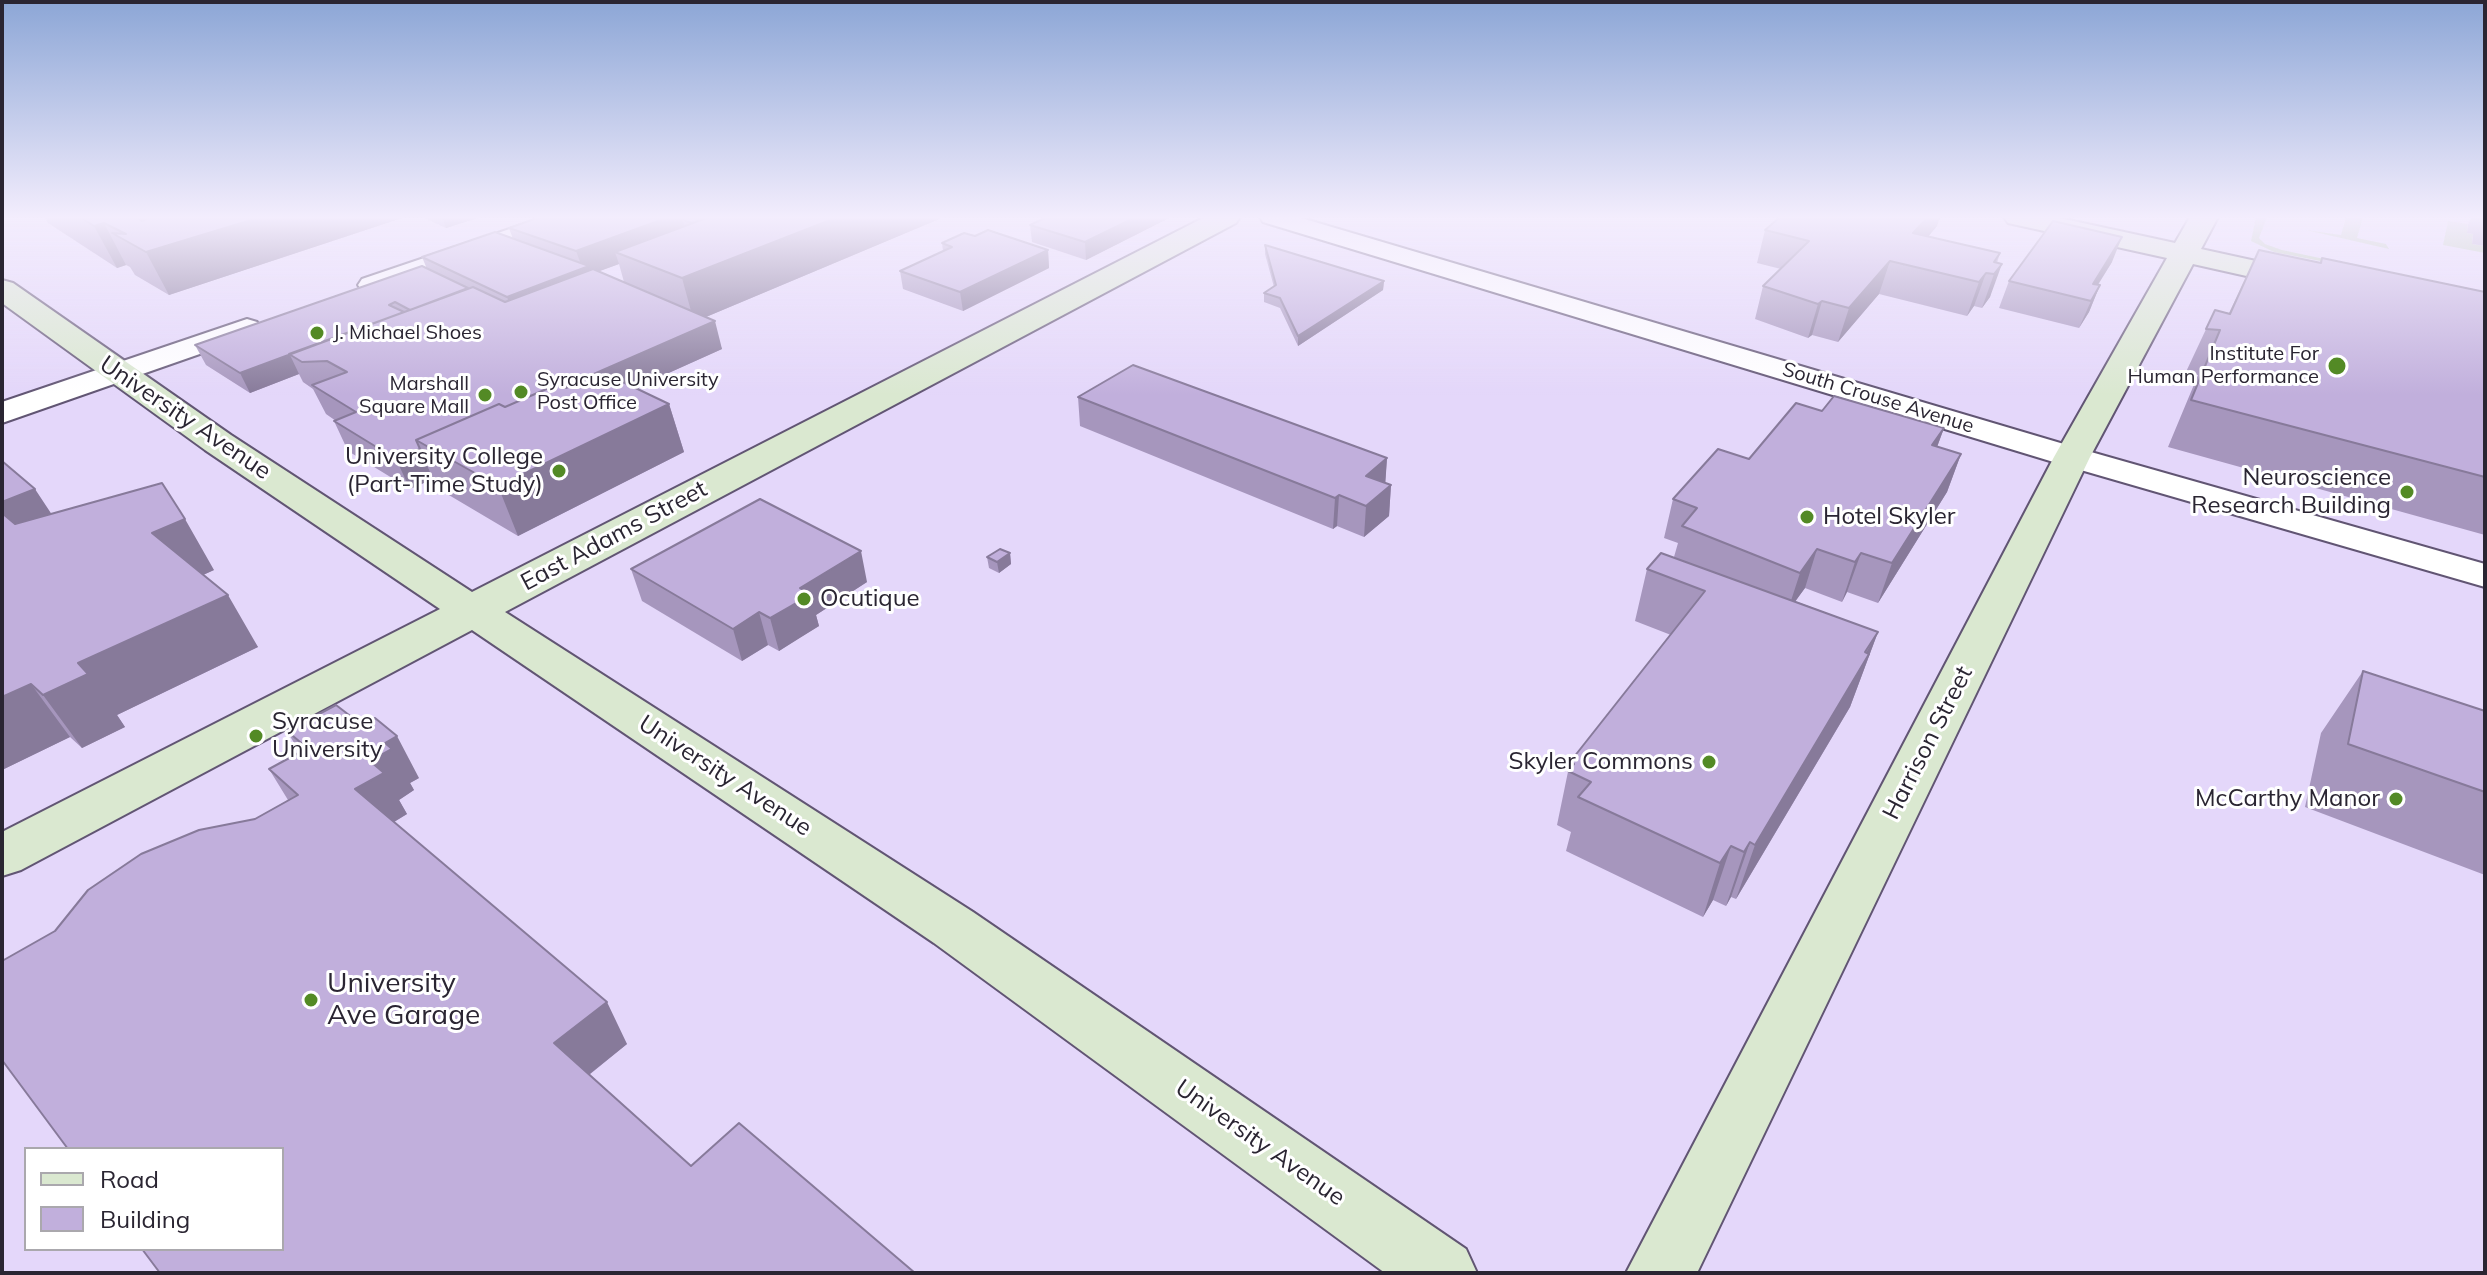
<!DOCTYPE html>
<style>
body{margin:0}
#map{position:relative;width:2487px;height:1275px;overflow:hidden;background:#e4d7fa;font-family:Mulish,sans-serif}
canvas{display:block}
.frame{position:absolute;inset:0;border:4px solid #2a2532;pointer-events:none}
.legend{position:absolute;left:24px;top:1147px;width:260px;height:104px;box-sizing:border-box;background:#fff;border:2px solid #aaa8ad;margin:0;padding:10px 14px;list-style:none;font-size:24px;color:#2a2532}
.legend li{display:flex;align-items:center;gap:16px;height:40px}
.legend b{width:40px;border:2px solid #aaa8ad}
</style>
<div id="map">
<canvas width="2487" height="1275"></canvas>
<div class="frame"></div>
<ul class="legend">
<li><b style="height:10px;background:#dae8d0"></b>Road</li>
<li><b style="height:22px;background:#c1afdc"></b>Building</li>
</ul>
</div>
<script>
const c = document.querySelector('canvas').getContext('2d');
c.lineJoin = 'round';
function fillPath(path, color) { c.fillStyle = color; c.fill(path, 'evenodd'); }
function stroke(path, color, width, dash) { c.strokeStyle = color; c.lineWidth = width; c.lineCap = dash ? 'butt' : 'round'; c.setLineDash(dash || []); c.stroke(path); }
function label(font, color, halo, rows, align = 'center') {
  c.font = font + ' Mulish,sans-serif'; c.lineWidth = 6; c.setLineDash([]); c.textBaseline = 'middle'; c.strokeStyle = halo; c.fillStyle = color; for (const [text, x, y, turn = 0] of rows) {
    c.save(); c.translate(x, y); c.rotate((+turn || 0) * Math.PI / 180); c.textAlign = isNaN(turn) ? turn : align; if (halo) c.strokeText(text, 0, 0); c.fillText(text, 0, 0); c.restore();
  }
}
const green = new Path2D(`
 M2256 217H2267L2259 238 2265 244 2282 250 2485 293 2274 252 2251 241Z
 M2346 217H2363L2357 238 2386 244 2389 249 2306 230 2341 235Z
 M2448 221 2468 224 2467 233 2473 234 2472 244 2485 246V253L2443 245Z`);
const street = new Path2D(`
 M545 217H581L578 222 382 291H362L358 285 362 279Z
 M1260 217H1298L2084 450 2485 564V587L2060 464 1263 222Z
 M247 319 257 322 261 328 257 334 2 423V402Z`);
const secondary = new Path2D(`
 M1205 217H1240L1236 223 505 612 973 912 1466 1249 1477 1273H1385L934 943 472 630 21 870 2 876V832L440 609 205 450 2 303V280L13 283 231 435 472 592Z
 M2004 217H2055L2175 243 2190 217H2218L2201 249 2320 275 2324 281 2320 287 2309 290 2193 264 2090 457 1697 1273H1626L2054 457 2167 258 2008 223Z`);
const wall = new Path2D(`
 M45 217H405L169 295 135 275 130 267 126 265 117 268 48 223Z
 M422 217H481L446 228Z
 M540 217H944L706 317 722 349 635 388 669 404 684 452 518 536 437 488 433 479 410 489 348 451 334 421H336L326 414 313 389 303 382 299 374 250 393 206 365 195 345 427 269 422 257 513 239 509 228ZM619 264 624 282 599 271Z
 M1047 217H1171L1086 260 1032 242 1030 225Z
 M1780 217H1940L1937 226 1928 237 2000 253 1997 263 1990 297 1982 308 1974 306 1967 316 1879 294 1838 342 1812 335 1808 338 1755 319 1763 286 1781 269 1757 263 1765 230Z
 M2472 217H2485V246L2472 244 2473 234 2467 233 2468 224Z
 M942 243 1048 250 1049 268 963 311 903 289 900 271 943 251Z
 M1265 245 1384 281 1383 290 1298 346 1280 308 1264 302V293L1274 287 1265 254Z
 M2259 250 2320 263 2322 258 2485 292V535L2168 447 2198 375 2185 374 2215 310 2229 313Z
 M2112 262 2098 285H2100L2089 312 2079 328 1999 308 2009 281Z
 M1078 397 1387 458 1385 483 1391 485 1389 516 1364 537 1337 526 1333 529 1080 426Z
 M1822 411 1944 428 1937 447 1961 454 1947 492 1878 603 1847 592 1842 602 1805 588 1795 601 1878 632 1850 707 1736 899 1731 897 1726 906 1713 900 1703 917 1566 851 1571 832 1557 825 1570 762 1671 635 1635 621 1647 569 1674 557 1678 543 1664 538 1673 499 1749 459Z
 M51 514 214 570 203 575 258 647 117 715 125 727 82 748 70 737 2 770Z
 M1010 553 1011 564 999 573 989 568 987 557Z
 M631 569 867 582 816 615 819 626 799 638 779 651 768 645 742 661 642 601Z
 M2363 671 2485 711V875L2305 807 2321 733Z
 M287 731 419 778 410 783 414 790 399 800 407 814 394 822 627 1044 589 1075 691 1166 160 1273 255 819 288 800 269 769 300 753Z`);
const shadedWall = new Path2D(`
 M131 217H405L169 295 146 252Z
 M442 217H481L446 228Z
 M669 217H682L688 238 615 252 619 264 592 274 516 324 507 297 582 267 576 251Z
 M838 217H944L694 322 682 278Z
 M1136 217H1171L1086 260 1085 242Z
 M1928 217H1940L1937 226 1903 266 1913 233Z
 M104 223 126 265 117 268 94 226Z
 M2122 237 2112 262 2088 300 2093 284Z
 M1048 250 1049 268 963 311 960 292Z
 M1890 261 1879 294 1838 342 1849 308Z
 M2002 264 1990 297 1982 308 1994 274Z
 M1986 273 1974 306 1967 316 1979 282Z
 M1384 281 1383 290 1298 346V336Z
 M2100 285 2089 312 2079 328 2091 301Z
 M1822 301 1812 335 1808 338 1818 304Z
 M715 321 722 349 462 466 427 446Z
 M290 355 299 374 250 393 240 373Z
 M669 404 684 452 518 536 498 486Z
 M1944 428 1930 466 1932 445Z
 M420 449 433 479 410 489 396 459Z
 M1961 454 1947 492 1878 603 1892 563Z
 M1387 458 1385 488 1364 506 1366 476Z
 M1391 485 1389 516 1364 537 1366 506Z
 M35 489 68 539 27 556 2 519V502Z
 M1339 495 1337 526 1333 529 1335 498Z
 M185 519 214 570 183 584 152 533Z
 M1817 549 1805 588 1787 613 1800 573Z
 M861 551 867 582 816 615 819 626 779 651 770 618 800 588Z
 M1010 553 1011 564 999 573 997 562Z
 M1861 553 1847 592 1842 602 1855 562Z
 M228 595 258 647 117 715 125 727 82 748 43 695 78 663Z
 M759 612 768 645 742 661 733 629Z
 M1878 632 1850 707 1736 899 1755 845Z
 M31 684 70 737 2 770V697Z
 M397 736 419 778 410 783 414 790 399 800 407 814 379 831 355 789 370 761 385 743Z
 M1750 842 1731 897 1726 906 1744 852Z
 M1731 846 1713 900 1703 917 1720 863Z
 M607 1002 627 1044 576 1085 554 1043Z`);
const building = new Path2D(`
 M80 217H136L142 221 151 217H261L146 252 112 233 126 234 104 223 94 226Z
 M540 217H669L576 251 509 228Z
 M682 217H709L692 223 683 220Z
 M709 217H838L682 278 615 252Z
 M1047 217H1136L1085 242 1030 225Z
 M1780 217H1928L1913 233 2000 253 1994 262 2002 264 1994 274 1986 273 1979 282 1890 261 1849 308 1822 301 1818 304 1763 286 1809 241 1765 230Z
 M2053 221 2122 237 2093 284 2100 285 2091 301 2009 281Z
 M988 230 1048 250 960 292 900 271 952 247 942 243 964 233 975 236Z
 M495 232 589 266 507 297 422 257Z
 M1265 245 1384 281 1298 336 1280 298 1264 293 1276 285Z
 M2259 250 2321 263 2322 258 2485 292V477L2191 400 2220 330 2206 329 2215 310 2230 314Z
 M422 266 468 288 410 310 395 302 389 305 404 312 240 373 195 345Z
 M593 269 715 321 564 387 558 384 505 407 499 404 416 440 420 449 396 459 334 421 356 412 312 385 347 372 327 361 302 362 289 354 473 287 505 302Z
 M1133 365 1387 458 1366 476 1391 485 1366 506 1339 495 1335 498 1078 397Z
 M602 372 669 404 498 486 416 440 499 404 505 407 558 384 566 388Z
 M1834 396 1944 428 1932 445 1961 454 1892 563 1861 553 1855 562 1817 549 1800 573 1682 526 1697 508 1673 499 1718 449 1749 459 1796 403 1822 411Z
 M2 461 35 489 2 502Z
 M162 483 185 519 152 533 228 595 78 663 88 674 43 695 31 684 2 697V513L15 524Z
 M760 499 861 551 800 588 811 594 791 606 770 618 759 612 733 629 631 569Z
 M1000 549 1010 553 997 562 987 557Z
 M1661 553 1878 632 1865 652 1869 654 1755 845 1750 842 1744 852 1731 846 1720 863 1578 797 1591 782 1568 771 1574 764 1570 762 1705 591 1647 569Z
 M2363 671 2485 711V792L2348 744Z
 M336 705 362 725 375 718 397 736 385 743 392 749 370 761 384 773 355 789 607 1002 554 1043 691 1166 739 1123 915 1273H160L142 1249H282V1149H68L2 1060V961L55 931 88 890 141 854 199 830 255 819 298 795 269 769 304 750 312 752 287 731Z`);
const markers = [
 [317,333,8,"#538a25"],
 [2337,366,10,"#538a25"],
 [521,392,8,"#538a25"],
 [485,395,8,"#538a25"],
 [559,471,8,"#538a25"],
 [2407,492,8,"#538a25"],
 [1807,517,8,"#538a25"],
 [804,599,8,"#538a25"],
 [256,736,8,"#538a25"],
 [1709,762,8,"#538a25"],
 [2396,799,8,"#538a25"],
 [311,1000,8,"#538a25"]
];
const farPoinames = [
 ["J. Michael Shoes",333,333],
 ["Institute For",2319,354,"right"],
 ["Human Performance",2319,377,"right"],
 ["Syracuse University",537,380],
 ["Post Office",537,403],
 ["Marshall",469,384,"right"],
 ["Square Mall",469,407,"right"]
];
const farStreetnames = [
 ["South Crouse Avenue",1878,398,17]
];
const streetNames = [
 ["University Avenue",185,418,34],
 ["East Adams Street",614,536,-28],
 ["Harrison Street",1928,743,-63],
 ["University Avenue",725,776,33],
 ["University Avenue",1260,1143,35]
];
const poiNames = [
 ["University College",543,457],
 ["(Part-Time Study)",543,485],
 ["Neuroscience",2391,478],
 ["Research Building",2391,506],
 ["Hotel Skyler",1823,517,"left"],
 ["Ocutique",820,599,"left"],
 ["Syracuse",272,722,"left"],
 ["University",272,750,"left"],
 ["Skyler Commons",1693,762],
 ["McCarthy Manor",2380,799]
];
const nearPoinames = [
 ["University",327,984],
 ["Ave Garage",327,1016]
];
fillPath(green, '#b3c7a7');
stroke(street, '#615573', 4);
stroke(secondary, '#615573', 4);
fillPath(street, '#fff');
fillPath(secondary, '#dae8d0');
fillPath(wall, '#a696bd');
fillPath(shadedWall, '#877a9a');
fillPath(building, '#c1afdc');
stroke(building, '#877a9a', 2);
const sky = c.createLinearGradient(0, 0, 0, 395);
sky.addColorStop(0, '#8ca6d6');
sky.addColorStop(0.55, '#f3edfd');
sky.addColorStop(1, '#f3edfd00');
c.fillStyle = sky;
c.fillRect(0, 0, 2487, 395);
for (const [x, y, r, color] of markers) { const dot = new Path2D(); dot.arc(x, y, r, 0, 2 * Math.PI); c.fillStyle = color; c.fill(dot); stroke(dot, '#fff', 3); }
label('20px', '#2a2532', '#fff', farPoinames, 'left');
label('20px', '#2a2532', '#fff', farStreetnames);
label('24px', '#2a2532', '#fff', streetNames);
label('24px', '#2a2532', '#fff', poiNames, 'right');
label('28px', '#2a2532', '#fff', nearPoinames, 'left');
</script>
